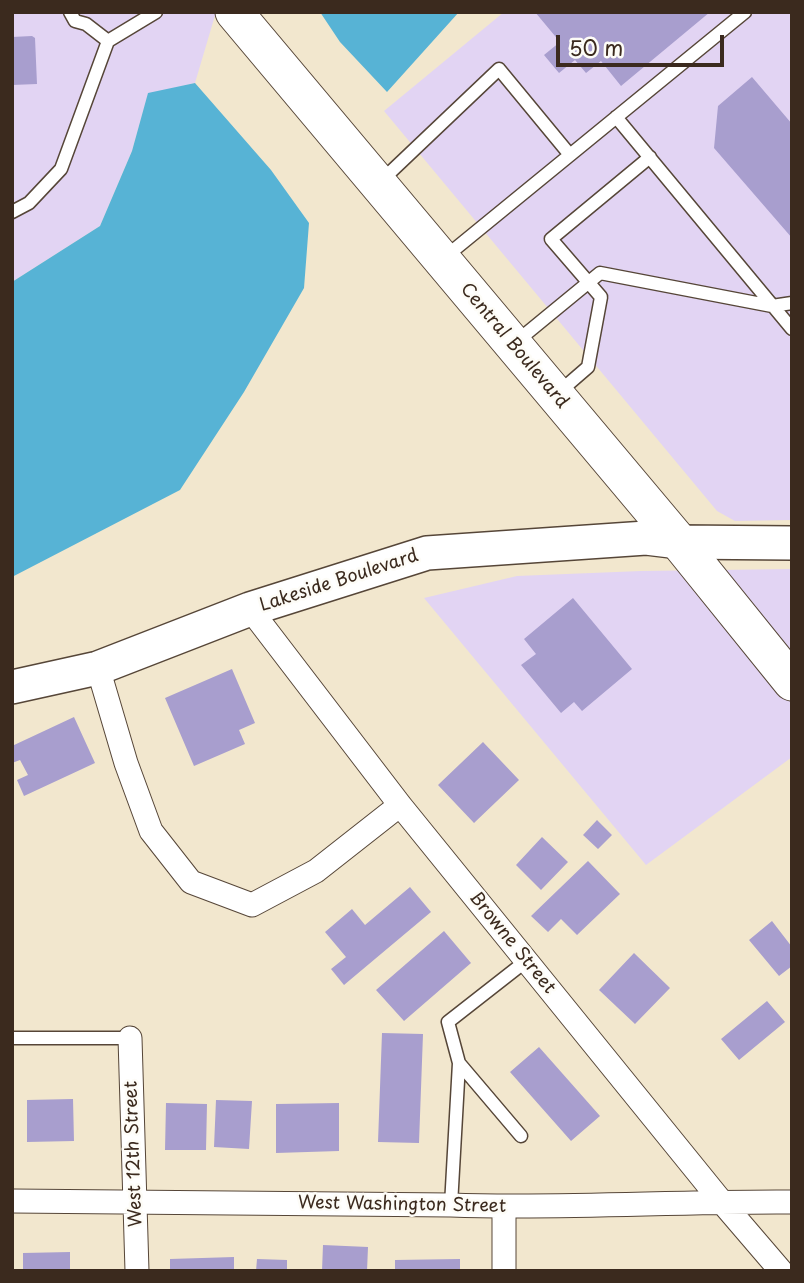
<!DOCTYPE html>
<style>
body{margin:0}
#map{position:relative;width:804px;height:1283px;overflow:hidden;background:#f2e7ce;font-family:"Playpen Sans",sans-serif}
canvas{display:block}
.frame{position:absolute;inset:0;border:14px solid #3b2a1e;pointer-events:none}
.scale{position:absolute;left:556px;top:35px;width:168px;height:32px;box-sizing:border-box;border:4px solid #3b2a1e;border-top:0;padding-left:9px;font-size:21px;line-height:24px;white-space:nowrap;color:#3b2a1e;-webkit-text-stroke:5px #fdfcf7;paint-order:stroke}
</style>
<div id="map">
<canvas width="804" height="1283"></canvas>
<div class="frame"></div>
<div class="scale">50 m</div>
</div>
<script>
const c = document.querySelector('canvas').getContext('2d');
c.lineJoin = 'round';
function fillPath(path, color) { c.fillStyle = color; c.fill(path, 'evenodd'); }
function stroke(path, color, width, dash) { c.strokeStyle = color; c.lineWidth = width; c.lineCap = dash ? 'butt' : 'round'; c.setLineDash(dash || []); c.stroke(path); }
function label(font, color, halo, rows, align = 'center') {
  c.font = font + ' "Playpen Sans",sans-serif'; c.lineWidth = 5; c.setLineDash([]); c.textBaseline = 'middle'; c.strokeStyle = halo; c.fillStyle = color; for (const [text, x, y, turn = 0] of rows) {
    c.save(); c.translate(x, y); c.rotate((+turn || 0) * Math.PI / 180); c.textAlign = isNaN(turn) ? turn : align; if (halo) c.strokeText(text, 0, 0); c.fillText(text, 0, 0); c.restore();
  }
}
const built = new Path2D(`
 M12 12H216L195 83 148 94 132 151 100 226 12 282Z
 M504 12H792V520L735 521 717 511 384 111Z
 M792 569V757L646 865 424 598 517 576 641 571Z`);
const water = new Path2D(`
 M320 12H459L387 92 340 42Z
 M195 83 271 170 309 223 304 288 244 392 180 490 12 577V282L100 226 132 151 148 93Z`);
const building = new Path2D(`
 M535 12H710L621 86 601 61 586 73 575 60 559 73 544 55 560 42Z
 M32 36 35 38 37 84 12 85V37Z
 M752 77 792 124V238L714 148 718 106Z
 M573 598 632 669 582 711 574 702 561 713 521 665 536 654 524 639Z
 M232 669 255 723 239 730 245 744 194 766 165 698Z
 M74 717 95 763 24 796 17 780 28 775 20 760 12 763V746Z
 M483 742 519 780 474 823 438 785Z
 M597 820 612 835 598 849 583 835Z
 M542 837 568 862 541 890 516 865Z
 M588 861 620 894 577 935 561 919 548 932 531 916Z
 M410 887 431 912 344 985 331 969 346 957 325 932 352 909 365 925Z
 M772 921 792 947V966L779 976 749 940Z
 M444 931 471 963 404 1021 376 990Z
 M634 953 670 988 635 1024 599 990Z
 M767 1001 785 1022 739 1060 721 1039Z
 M382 1033 423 1034 419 1143 378 1142Z
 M539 1047 600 1116 571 1141 510 1072Z
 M73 1099 74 1141 27 1142V1100Z
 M216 1100 252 1101 249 1149 214 1147Z
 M166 1103 207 1104 206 1150H165Z
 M339 1103V1151L276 1153V1104Z
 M323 1245 368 1247 367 1271H322Z
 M70 1252V1271H23V1253Z
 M234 1257V1271H170V1259Z
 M257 1259 287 1260V1271H256Z
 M460 1259V1271H395V1260Z`);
const lane = new Path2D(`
 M70 12 75 21 86 24 108 41 156 12
 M616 117 792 329
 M379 183 499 69 570 155
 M12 212 29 203 61 169 108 41
 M444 258 745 12
 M516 342 600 273 772 306 792 303
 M558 393 588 367 601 297 551 239 650 157
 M12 1038H130
 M459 1063 521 1136
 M451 1205 459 1063 448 1022 526 961`);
const street = new Path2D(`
 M250 609 400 805 721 1201 781 1271
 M98 668 126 763 151 831 191 882 252 905 316 871 400 805
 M130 1038 137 1271
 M12 1201 451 1205C564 1209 678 1201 792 1202
 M504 1207V1271`);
const secondary = new Path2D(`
 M12 687 98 668 250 609 427 553 646 538 679 542 792 543`);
const primary = new Path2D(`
 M234 12 679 542 792 682`);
const streetNames = [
 ["Central Boulevard",514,346,50],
 ["Lakeside Boulevard",339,581,-18],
 ["Browne Street",512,943,51],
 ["West 12th Street",134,1154,-92],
 ["West Washington Street",402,1205,1]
];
fillPath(built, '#e2d4f3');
fillPath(water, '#57b3d5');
fillPath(building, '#a89ece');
stroke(lane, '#564638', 15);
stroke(street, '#564638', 25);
stroke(secondary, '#564638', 36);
stroke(primary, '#564638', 39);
stroke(lane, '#fff', 12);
stroke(street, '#fff', 23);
stroke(secondary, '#fff', 33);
stroke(primary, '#fff', 37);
label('18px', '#3b2a1e', '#fdfcf7', streetNames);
</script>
